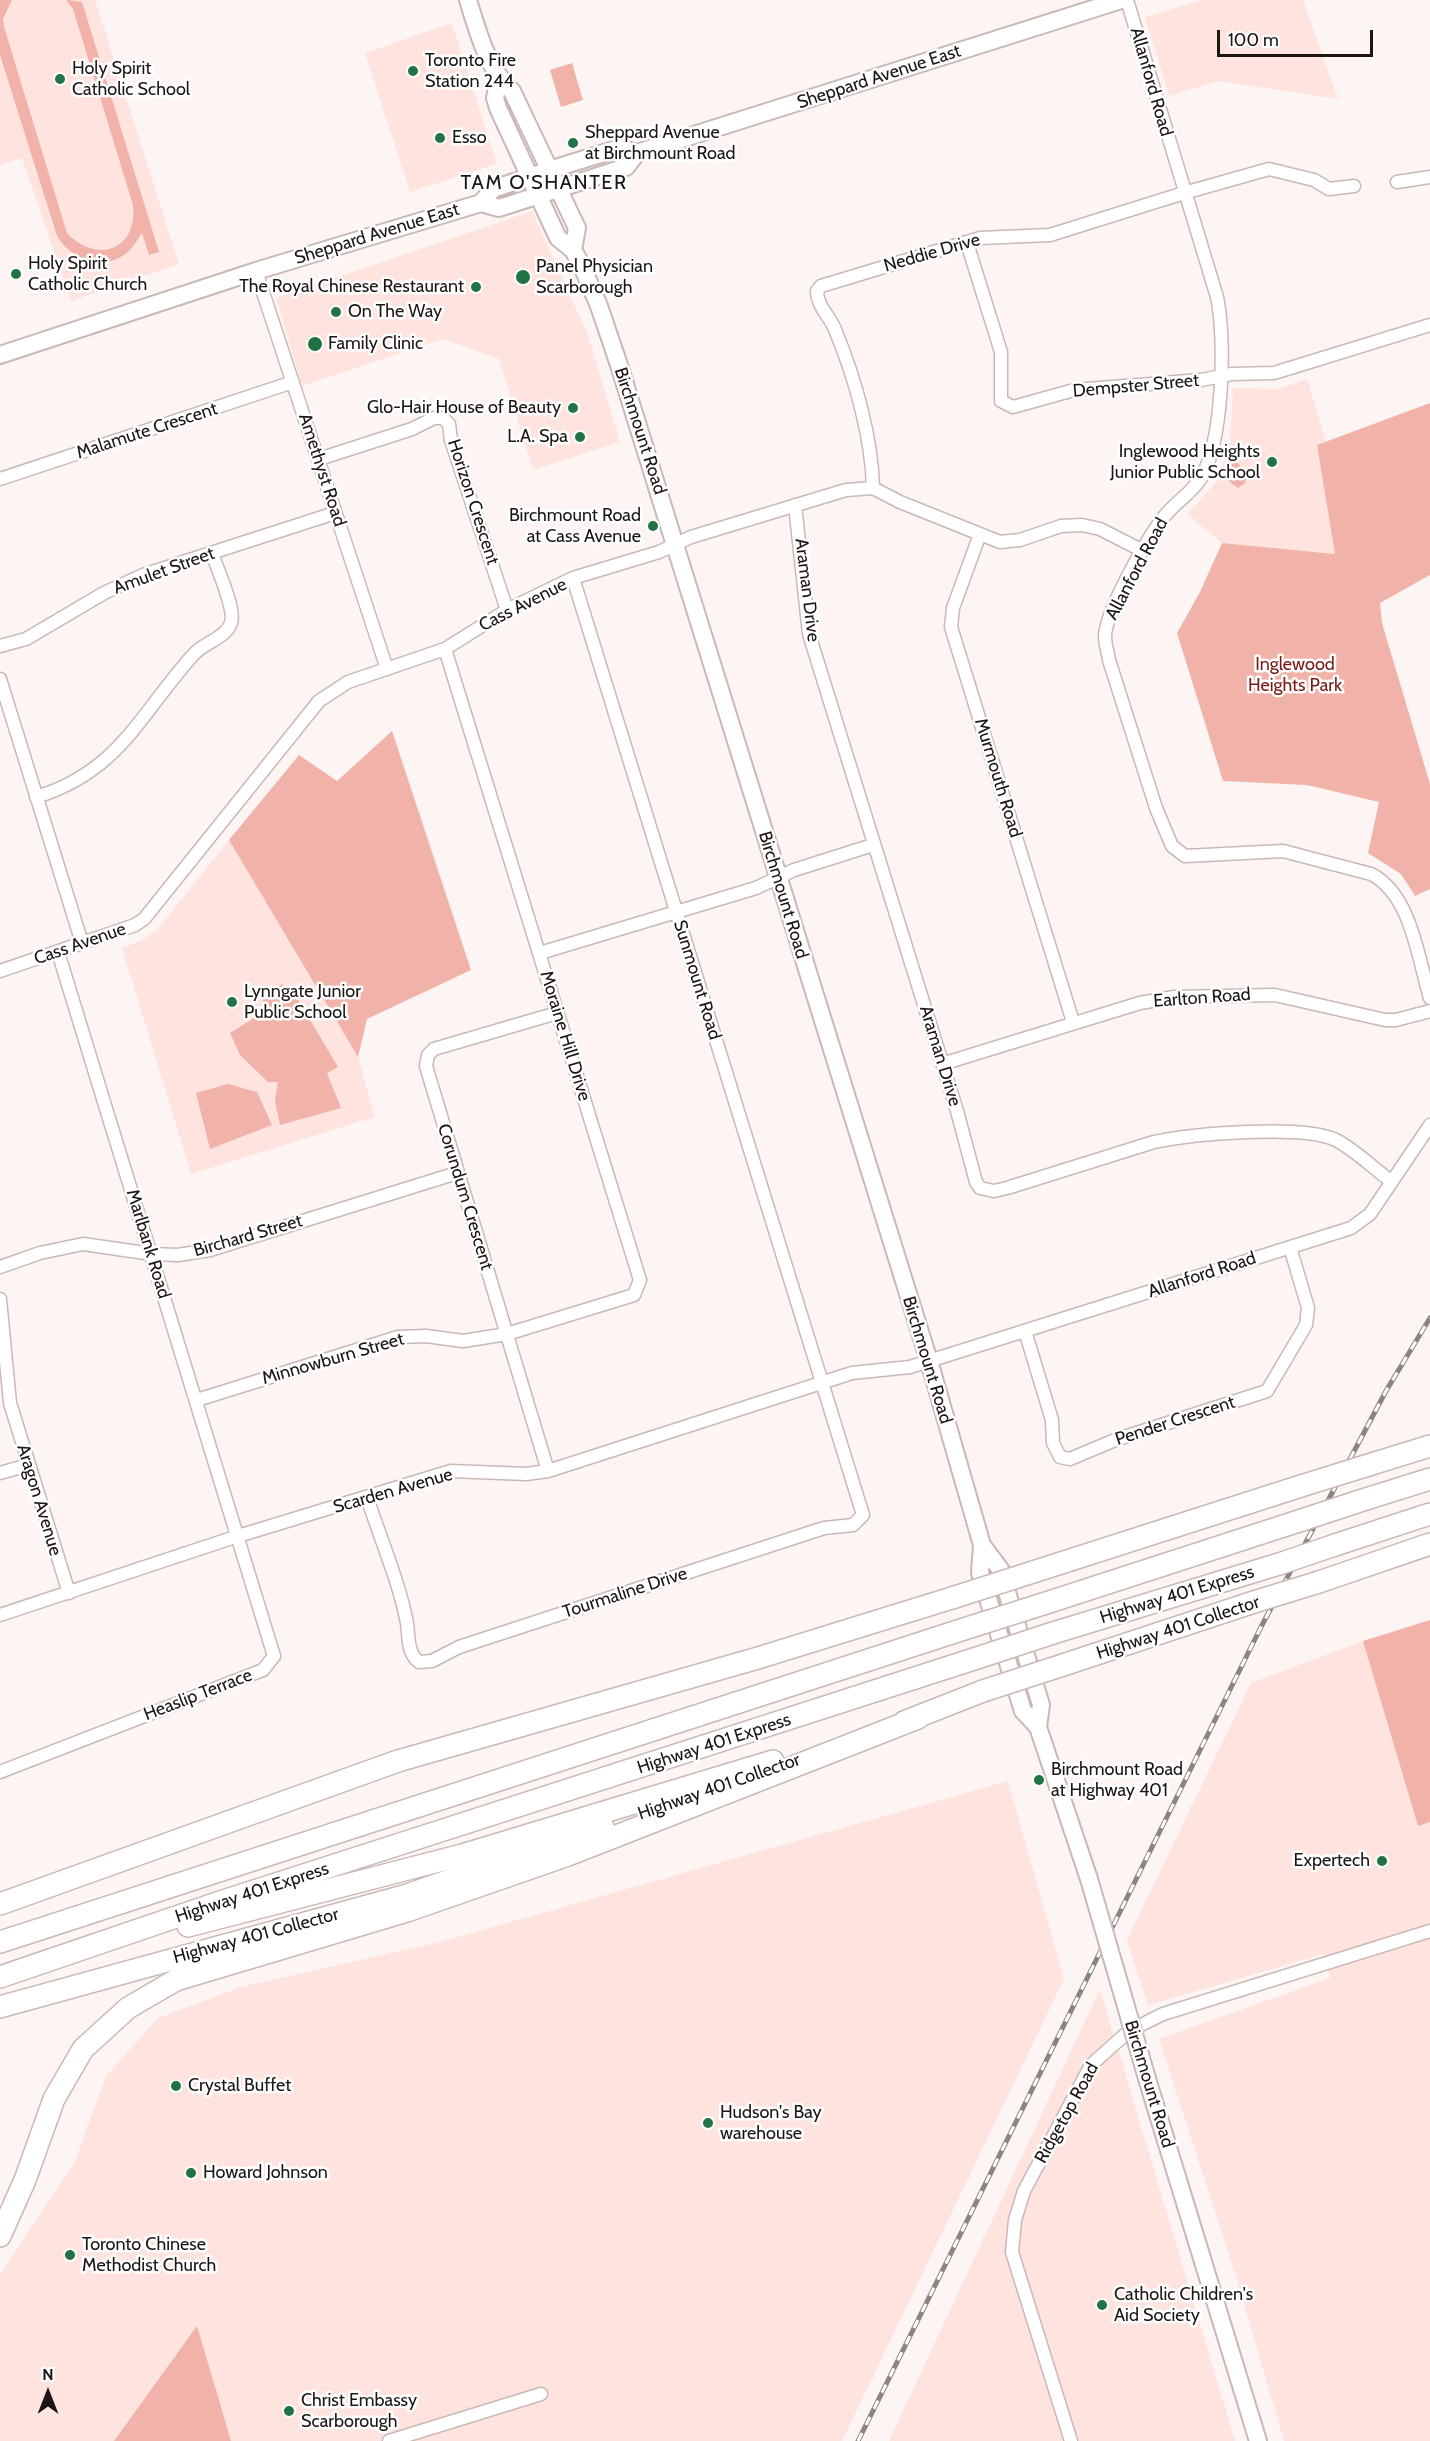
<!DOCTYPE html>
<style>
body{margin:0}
#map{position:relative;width:1430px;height:2441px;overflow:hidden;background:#fdf5f4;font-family:Cabin,sans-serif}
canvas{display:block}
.north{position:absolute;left:18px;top:2363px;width:60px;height:60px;-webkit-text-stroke:4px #fff;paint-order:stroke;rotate:0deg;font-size:16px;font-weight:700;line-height:24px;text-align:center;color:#1b1514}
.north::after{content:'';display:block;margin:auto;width:21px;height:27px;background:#1b1514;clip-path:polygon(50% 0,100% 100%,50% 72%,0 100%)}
.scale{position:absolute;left:1217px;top:30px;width:156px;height:27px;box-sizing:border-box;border:3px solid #1b1514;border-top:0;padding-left:8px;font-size:18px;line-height:21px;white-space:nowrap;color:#1b1514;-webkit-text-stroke:4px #fff;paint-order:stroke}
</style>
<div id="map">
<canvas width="1430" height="2441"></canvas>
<div class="north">N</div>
<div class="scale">100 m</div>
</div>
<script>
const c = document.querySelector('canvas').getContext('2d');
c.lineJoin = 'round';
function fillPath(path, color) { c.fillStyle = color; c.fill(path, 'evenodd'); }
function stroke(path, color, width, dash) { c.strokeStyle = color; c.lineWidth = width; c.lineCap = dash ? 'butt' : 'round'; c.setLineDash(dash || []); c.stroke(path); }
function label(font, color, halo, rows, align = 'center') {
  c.font = font + ' Cabin,sans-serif'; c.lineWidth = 5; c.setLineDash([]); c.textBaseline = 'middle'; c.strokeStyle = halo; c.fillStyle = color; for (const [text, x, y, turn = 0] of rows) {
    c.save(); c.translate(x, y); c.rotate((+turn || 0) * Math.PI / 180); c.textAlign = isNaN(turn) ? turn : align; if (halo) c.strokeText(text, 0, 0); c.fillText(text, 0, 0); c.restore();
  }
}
const built = new Path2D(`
 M0 0H95L179 264 71 301 22 158 0 165Z
 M1202 0H1303L1338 99 1218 81 1169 96 1145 17Z
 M452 23 497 164 410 192 365 53Z
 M532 211 588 335 620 442 533 470 499 359 444 339 302 386 276 298Z
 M1307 379 1326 441 1317 445 1336 554 1222 543 1187 514 1219 479 1230 442 1233 388 1278 389Z
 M229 840 358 1057 375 1117 191 1174 122 948 141 941 157 930Z
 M1363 1641 1418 1826 1430 1822V2441H1284L1234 2270 1159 2039 1330 1978 1324 1954 1148 2005 1127 1940 1251 1683Z
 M1008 1781 1064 1979 842 2441H0V2275L75 2161 106 2076 158 2018 241 1987 436 1943Z
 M1100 1989 1235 2441H889Z`);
const green = new Path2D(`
 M0 0H12L3 19 4 27 67 233C96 264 138 251 133 205L73 9 66 0 82 2 159 252 149 255 142 233C137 240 132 250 124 255 100 271 70 258 57 236L0 55Z
 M572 63 583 100 561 107 550 70Z
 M1430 403V575L1380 603 1382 623 1430 784V889L1415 896 1401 874 1368 853 1379 802 1307 785 1223 781 1177 633 1200 592 1222 543 1335 554 1317 445Z
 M1229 462 1238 463 1247 476 1245 483 1238 488 1223 477Z
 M392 731 471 970 367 1019 358 1057 229 840 299 755 337 781Z
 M282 984 291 994 294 993 338 1067 327 1073 341 1108 280 1125 275 1101 278 1082H268L240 1055 230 1033 268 1009 261 998Z
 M228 1084 257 1092 272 1125 210 1149 196 1093Z
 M1430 1620V1822L1418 1826 1363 1641Z
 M197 2326 231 2441H114Z`);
const street = new Path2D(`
 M1127 0 1217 297C1226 339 1223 442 1201 478 1191 494 1174 503 1163 518 1147 539 1105 612 1105 637 1105 645 1108 652 1109 660L1156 808 1172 846 1185 856 1283 851 1371 874C1411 894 1418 958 1430 998
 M1397 182 1430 177
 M967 243 1001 352V401L1013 407 1074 390 1201 380 1232 374 1274 373 1430 325
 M256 271 387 669
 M319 459 412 429 434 418H443L449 424 451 440 507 610
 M0 479 293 382
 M873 488C872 438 855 378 836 332 831 317 817 307 817 291L821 286 980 238 1050 235 1184 193 1269 169 1314 180 1329 189 1354 186
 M795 505 809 634 957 1111 976 1182 980 1188 994 1191 1007 1188 1154 1142C1192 1134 1302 1124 1336 1140 1355 1150 1373 1168 1391 1181
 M980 534 953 608 951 627 1073 1022
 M0 646 26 639 104 593 143 575 335 513
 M0 679 82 943
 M36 797C119 772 140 714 193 655 203 643 226 638 231 623 236 609 217 569 212 553
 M540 953 756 888 794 870 873 845
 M0 971 135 925 144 919 319 701 348 682 445 649 507 610 573 578 659 552 691 537 846 490 873 488 900 502 1000 542 1020 540 1061 526 1082 525 1100 529 1143 551
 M942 1064 1140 1003 1174 997 1275 995 1385 1020H1396L1430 1011
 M0 1267 40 1253 83 1244 152 1254 178 1255 210 1250 457 1173
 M0 1299 10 1403 69 1593
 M1025 1331 1052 1420 1053 1443 1060 1457 1070 1459 1115 1440 1267 1391 1306 1325 1308 1308 1290 1247
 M197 1400 398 1337 426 1336 463 1341 507 1334 634 1295 640 1280 445 649
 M548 1471 426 1066 428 1055 434 1049 557 1013
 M0 1473 28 1465
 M367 1497C380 1538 399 1581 407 1623 409 1637 407 1653 419 1662L432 1661 459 1647 824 1528 853 1525 863 1515 573 578
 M0 1615 238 1536 451 1471 526 1474 548 1471 852 1373 910 1367 1351 1228 1370 1214 1430 1125
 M0 1772 263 1670 274 1656 58 952
 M389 2441 541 2394
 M1071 2441 1012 2252 1015 2220 1024 2191 1091 2065 1129 2031 1163 2014 1430 1931`);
const secondary = new Path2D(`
 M468 0C478 32 487 68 512 91L577 228 573 250
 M499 78 495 98 498 108 558 238 573 250 582 266 599 306 619 365 929 1361 982 1545 980 1573 1023 1711 1038 1727 1089 1879
 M481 203 499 208 626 167 637 153 1121 0
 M0 355 256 271 481 203 493 189 565 165 620 148 637 153
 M982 1545 1000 1569 1041 1705 1038 1727
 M1148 2082 1258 2441`);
const highway = new Path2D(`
 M1375 1463 1430 1446
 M1366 1499 1430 1479
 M1335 1545 1430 1514
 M1033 1572 1301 1486
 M1319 1582 1430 1544
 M1043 1604 1302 1520
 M1053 1633 1279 1564
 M1063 1665 1257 1601
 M904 1722 983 1691
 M0 1904 398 1761 758 1658 955 1597
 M188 1926 462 1855 773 1761
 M0 1942 964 1629
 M0 1977 220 1902 974 1659
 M0 2007 407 1895 603 1827
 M0 2236 25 2180 54 2099 83 2049 128 2008 176 1980 407 1911 568 1855 918 1718`);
const rail = new Path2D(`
 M858 2441 1261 1627 1386 1391 1430 1318`);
const secondaryBridge = new Path2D(`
 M1089 1879 1148 2082`);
const highwayBridge = new Path2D(`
 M1301 1486 1375 1463
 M1302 1520 1366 1499
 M1279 1564 1335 1545
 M955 1597 1033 1572
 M1257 1601 1319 1582
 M964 1629 1043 1604
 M974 1659 1053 1633
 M983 1691 1063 1665`);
const markers = [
 [413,71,6,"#217344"],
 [60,79,6,"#217344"],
 [440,138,6,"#217344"],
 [573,143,6,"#217344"],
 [16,274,6,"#217344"],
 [523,277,8,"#217344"],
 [476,287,6,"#217344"],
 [336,312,6,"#217344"],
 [315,344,8,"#217344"],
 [573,408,6,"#217344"],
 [580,437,6,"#217344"],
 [1272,462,6,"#217344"],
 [653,526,6,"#217344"],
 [232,1002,6,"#217344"],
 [1039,1780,6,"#217344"],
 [1382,1861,6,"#217344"],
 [176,2086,6,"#217344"],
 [708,2123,6,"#217344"],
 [191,2173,6,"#217344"],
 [70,2255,6,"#217344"],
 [1102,2305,6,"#217344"],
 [289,2411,6,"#217344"]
];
const poiNames = [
 ["Toronto Fire",425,61],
 ["Station 244",425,82],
 ["Holy Spirit",72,69],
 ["Catholic School",72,90],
 ["Sheppard Avenue",585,133],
 ["at Birchmount Road",585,154],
 ["Esso",452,138],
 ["Holy Spirit",28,264],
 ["Catholic Church",28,285],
 ["Panel Physician",536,267],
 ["Scarborough",536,288],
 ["The Royal Chinese Restaurant",464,287,"right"],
 ["On The Way",348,312],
 ["Family Clinic",328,344],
 ["Glo-Hair House of Beauty",561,408,"right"],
 ["L.A. Spa",568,437,"right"],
 ["Inglewood Heights",1260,452,"right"],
 ["Junior Public School",1260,473,"right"],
 ["Birchmount Road",641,516,"right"],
 ["at Cass Avenue",641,537,"right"],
 ["Lynngate Junior",244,992],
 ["Public School",244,1013],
 ["Birchmount Road",1051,1770],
 ["at Highway 401",1051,1791],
 ["Expertech",1370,1861,"right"],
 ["Crystal Buffet",188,2086],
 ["Hudson's Bay",720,2113],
 ["warehouse",720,2134],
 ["Howard Johnson",203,2173],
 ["Toronto Chinese",82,2245],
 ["Methodist Church",82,2266],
 ["Catholic Children's",1114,2295],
 ["Aid Society",1114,2316],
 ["Christ Embassy",301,2401],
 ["Scarborough",301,2422]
];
const streetNames = [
 ["Sheppard Avenue East",879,77,-18],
 ["Allanford Road",1151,82,74],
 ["Sheppard Avenue East",377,234,-17],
 ["Neddie Drive",932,253,-16],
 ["Dempster Street",1136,386,-5],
 ["Malamute Crescent",147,431,-18],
 ["Birchmount Road",640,431,72],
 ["Amethyst Road",322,470,72],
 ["Horizon Crescent",473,502,72],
 ["Allanford Road",1137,569,-62],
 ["Amulet Street",164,571,-20],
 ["Araman Drive",807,590,83],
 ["Cass Avenue",523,605,-27],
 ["Murmouth Road",998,778,73],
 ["Birchmount Road",783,895,73],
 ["Cass Avenue",80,944,-19],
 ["Sunmount Road",697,980,73],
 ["Earlton Road",1202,998,-4],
 ["Moraine Hill Drive",565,1036,73],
 ["Araman Drive",940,1056,73],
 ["Corundum Crescent",465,1197,73],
 ["Birchard Street",248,1236,-16],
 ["Marlbank Road",148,1244,73],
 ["Allanford Road",1202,1275,-18],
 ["Minnowburn Street",333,1359,-16],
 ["Birchmount Road",927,1360,73],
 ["Pender Crescent",1175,1421,-18],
 ["Scarden Avenue",393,1491,-16],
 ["Aragon Avenue",39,1500,73],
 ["Tourmaline Drive",625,1593,-18],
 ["Highway 401 Express",1177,1595,-17],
 ["Highway 401 Collector",1178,1628,-18],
 ["Heaslip Terrace",198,1695,-21],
 ["Highway 401 Express",714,1744,-18],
 ["Highway 401 Collector",719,1787,-19],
 ["Highway 401 Express",252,1893,-18],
 ["Highway 401 Collector",256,1936,-15],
 ["Birchmount Road",1149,2084,73],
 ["Ridgetop Road",1067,2113,-61]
];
const parkNames = [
 ["Inglewood",1295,665],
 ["Heights Park",1295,686]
];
const neighbourhoodNames = [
 ["TAM O'SHANTER",544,183]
];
fillPath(built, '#fee3df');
fillPath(green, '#f1b3a9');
stroke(street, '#cab8b5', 15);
stroke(secondary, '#cab8b5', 20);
stroke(highway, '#cab8b5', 24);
stroke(street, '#fff', 12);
stroke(secondary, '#fff', 16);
stroke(highway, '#fff', 21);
stroke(rail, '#8b8483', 5);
stroke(rail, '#fff', 3, [9]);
stroke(secondaryBridge, '#cab8b5', 20, []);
stroke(highwayBridge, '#cab8b5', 24, []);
stroke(secondaryBridge, '#fff', 16);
stroke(highwayBridge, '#fff', 21);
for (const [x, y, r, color] of markers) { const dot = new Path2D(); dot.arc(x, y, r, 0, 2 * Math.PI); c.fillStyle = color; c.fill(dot); stroke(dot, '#fff', 2); }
label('18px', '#1b1514', '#fff', poiNames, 'left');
label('18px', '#1b1514', '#fff', streetNames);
label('18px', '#791913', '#fff', parkNames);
c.letterSpacing = '1.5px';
label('20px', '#1b1514', '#fff', neighbourhoodNames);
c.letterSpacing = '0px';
</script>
